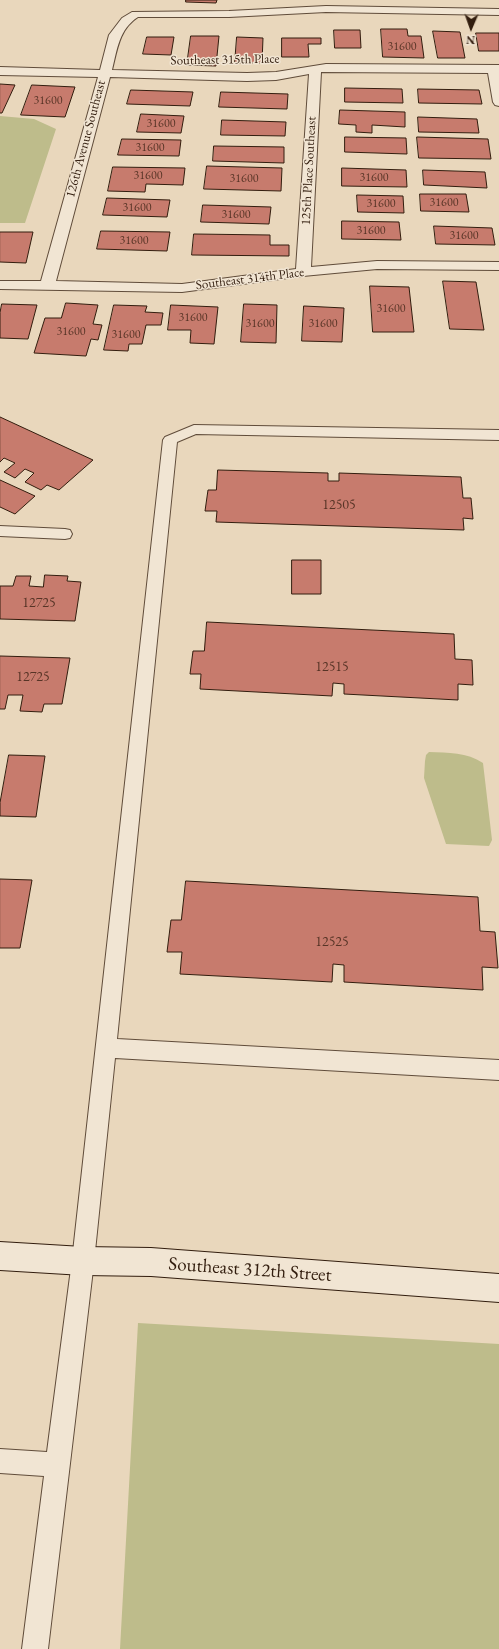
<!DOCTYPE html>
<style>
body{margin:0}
#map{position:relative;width:499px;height:1649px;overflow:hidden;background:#e9d7bc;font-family:"EB Garamond",serif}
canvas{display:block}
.north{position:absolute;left:451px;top:8px;width:40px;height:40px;-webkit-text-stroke:3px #f1e5d3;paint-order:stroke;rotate:182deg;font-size:11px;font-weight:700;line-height:16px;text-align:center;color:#321d0e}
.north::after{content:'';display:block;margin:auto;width:14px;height:18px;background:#321d0e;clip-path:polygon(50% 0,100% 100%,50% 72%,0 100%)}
</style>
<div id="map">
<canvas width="499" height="1649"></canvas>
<div class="north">N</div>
</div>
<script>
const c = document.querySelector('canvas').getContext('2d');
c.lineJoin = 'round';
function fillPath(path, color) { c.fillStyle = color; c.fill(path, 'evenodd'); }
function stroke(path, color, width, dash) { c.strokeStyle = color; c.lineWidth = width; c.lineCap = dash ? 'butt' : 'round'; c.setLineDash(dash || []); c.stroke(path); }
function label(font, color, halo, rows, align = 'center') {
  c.font = font + ' "EB Garamond",serif'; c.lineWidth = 3; c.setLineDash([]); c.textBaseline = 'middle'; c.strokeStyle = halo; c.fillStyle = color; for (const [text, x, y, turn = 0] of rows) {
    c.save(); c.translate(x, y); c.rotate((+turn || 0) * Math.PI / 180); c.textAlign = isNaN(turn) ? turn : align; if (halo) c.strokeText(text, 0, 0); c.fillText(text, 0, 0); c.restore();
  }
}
const green = new Path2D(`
 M0 116 34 119 56 129 25 223H0Z
 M429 752C448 753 467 752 483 763L492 840 489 846 446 844 424 778 425 761 426 755Z
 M138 1323 499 1344V1649H120Z`);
const building = new Path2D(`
 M186 0H217L216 3 186 2Z
 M381 29H407L408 36H421L424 58 383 57Z
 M334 30H360L361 48H335Z
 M433 31 460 32 465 58H438Z
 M476 33H499V51H479Z
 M191 36H219L216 66 187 65Z
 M147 37H174L171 55 143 54Z
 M237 37 263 38 262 63H235Z
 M282 38H321V44H308L309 57H282Z
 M0 84 15 85 2 113H0Z
 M32 85 75 87 65 117 21 115Z
 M345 88 402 89 403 103 345 102Z
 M418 89 479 90 482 104 419 103Z
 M131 90 193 92 190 106 127 104Z
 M221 92 288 94 287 109 219 107Z
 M340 110 405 112V127L372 125V133L356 132V125L339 124Z
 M141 114 184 116 181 133 137 132Z
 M418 117 477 119 479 133 419 132Z
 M222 120 286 122 285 136 221 135Z
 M345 137 406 138 407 154 345 152Z
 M417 137 488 139 491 159 419 158Z
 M122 139 181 140 179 156 118 155Z
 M214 146 284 147V163L213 161Z
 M207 166 282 168 281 191 204 189Z
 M113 167 185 168 183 185 146 184 145 192 108 191Z
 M342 168 406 170 407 187 342 186Z
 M423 170 485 172 487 188 424 185Z
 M420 194H466L469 212 421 211Z
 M357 195 403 196 404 213 358 212Z
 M107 198 170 200 167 217 103 215Z
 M203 205 271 207 269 224 201 222Z
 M342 221 399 222 401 240 342 239Z
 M434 226 492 228 495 245 436 244Z
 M101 231 170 232 167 251 97 249Z
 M0 232H33L26 263 0 262Z
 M194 234 270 235V245H289V256L192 255Z
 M443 281 476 282 484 330 450 329Z
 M370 286 409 287 414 332H373Z
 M66 303 98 305 93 324 102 325 98 340 91 339 86 356 34 353 45 318H61Z
 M2 304 37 305 28 339 0 338V313Z
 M244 304 277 305 276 343 241 342Z
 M114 305 147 306 145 312 163 313 161 325H146L142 344H129L128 351 104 350Z
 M171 305 218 307 214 344 190 343 191 330H168Z
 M304 306 344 308 342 342 302 341Z
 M0 417 93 460 59 490 47 485 41 490 25 482 34 473 25 469 15 478 4 472 15 463 4 458 0 462Z
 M218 470 328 473V481H339V473L461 477 463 498H471L473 519 463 518 464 530 216 522 217 511H205L208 490H216Z
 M0 480 35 496 15 514 0 507Z
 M292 560H321V594H292Z
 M45 575 68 576 67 581 81 582 75 621 0 619V586H13L16 576H31L29 586 43 587Z
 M207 622 454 634 455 659 472 660 473 685 458 684V700L344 694V684L333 683 332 696 200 689 201 674H190L193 651H204Z
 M0 656 70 658 62 704H44L42 712 20 711 23 695H8L5 709H0Z
 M9 755 45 756 36 817 0 816V803Z
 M0 879 32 880 20 948H0Z
 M186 881 478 897 480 931 495 932 498 968 482 967 483 990 344 982V965L333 964 332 982 180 974 182 952H167L171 920H181Z`);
const service = new Path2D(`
 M194 425 499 430V440L196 434 177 442 117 1039 499 1060V1080L115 1058 94 1261 48 1649H22L44 1476 0 1473V1449L47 1452 72 1261 163 440 165 437Z
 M0 526 65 529 70 530 72 534 70 538 65 539 0 536Z`);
const minor = new Path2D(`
 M326 6 499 9V15L326 12 229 17H138C119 29 117 50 112 70L247 73 276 72 326 64 499 65V106L495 105 493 102 488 73 321 72 311 267 377 261 499 262V270L377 269 303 276 182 292 0 289V281H41L98 77 0 75V67L100 70 109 35 122 18 132 12 229 11ZM309 74 296 269 182 284 56 281 110 77 247 81 276 80Z`);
const secondary = new Path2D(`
 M0 1242 83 1247 151 1248 499 1274V1302L151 1276 83 1275 0 1270Z`);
const farNumbernames = [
 ["31600",402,47],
 ["31600",48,101],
 ["31600",161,124],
 ["31600",150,148],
 ["31600",148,176],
 ["31600",374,178],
 ["31600",244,179],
 ["31600",444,203],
 ["31600",381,204],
 ["31600",137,208],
 ["31600",236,215],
 ["31600",371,231],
 ["31600",464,236],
 ["31600",134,241],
 ["31600",391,309],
 ["31600",193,318],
 ["31600",260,324],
 ["31600",323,324],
 ["31600",71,332],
 ["31600",126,335]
];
const farStreetnames = [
 ["Southeast 315th Place",225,60,-1],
 ["126th Avenue Southeast",86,139,-75],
 ["125th Place Southeast",309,171,-87],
 ["Southeast 314th Place",250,279,-7]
];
const numberNames = [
 ["12505",339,505],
 ["12725",39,603],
 ["12515",332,667],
 ["12725",33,677],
 ["12525",332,942]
];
const nearStreetnames = [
 ["Southeast 312th Street",250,1270,4]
];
fillPath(green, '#bebc8b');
fillPath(building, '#c77b6d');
stroke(building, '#321d0e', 1);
stroke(service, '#604c3a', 2);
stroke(minor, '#604c3a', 2);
stroke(secondary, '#321d0e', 2);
fillPath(service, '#f1e5d3');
fillPath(minor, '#f1e5d3');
fillPath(secondary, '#f1e5d3');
label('12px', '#573426', null, farNumbernames);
label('13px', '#321d0e', '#f1e5d3', farStreetnames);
label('14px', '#573426', null, numberNames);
label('19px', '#321d0e', '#f1e5d3', nearStreetnames);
</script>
